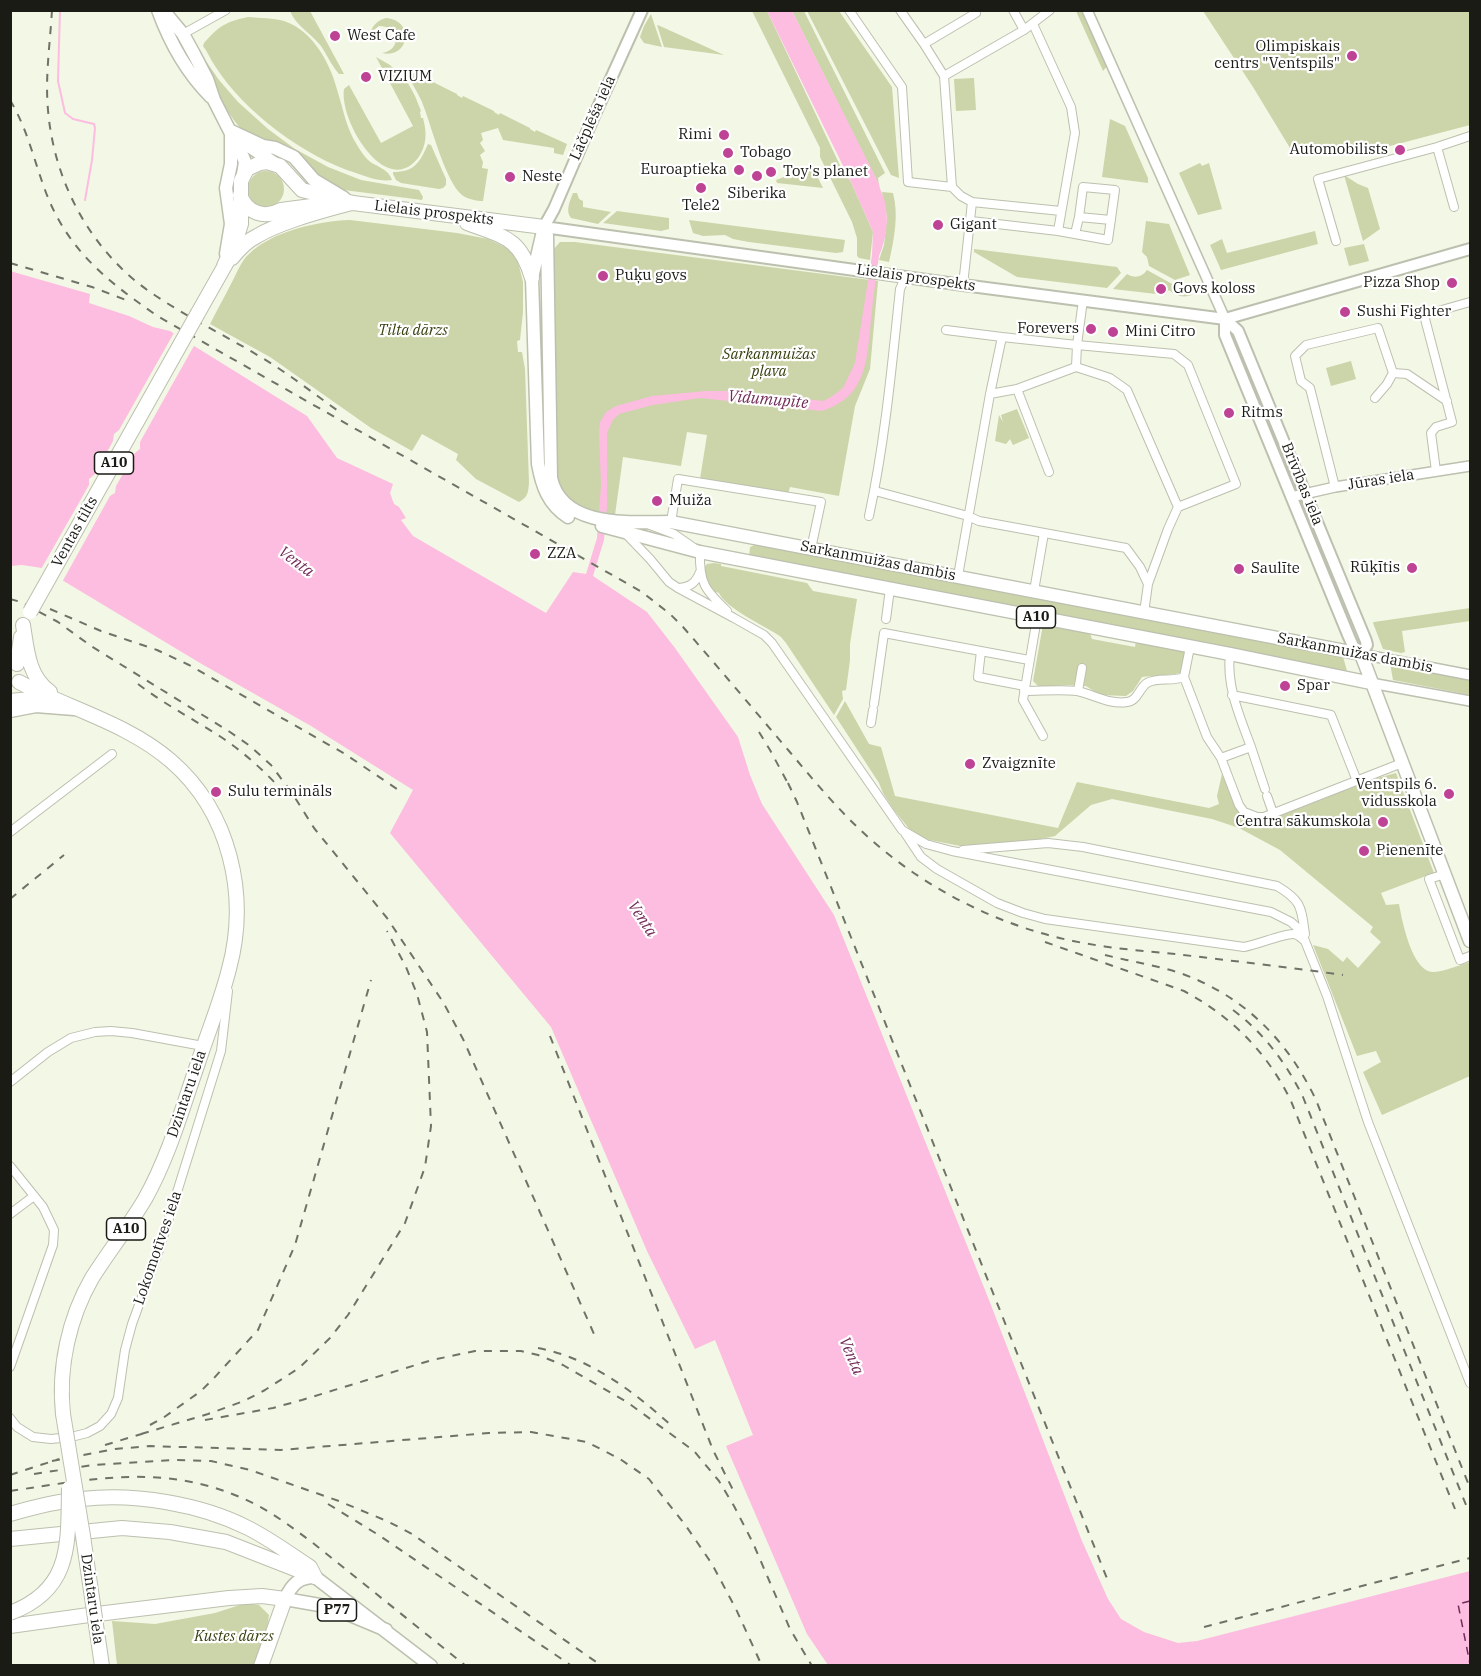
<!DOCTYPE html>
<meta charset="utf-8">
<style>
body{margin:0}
#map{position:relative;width:1481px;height:1676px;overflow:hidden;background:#f3f7e5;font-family:"IBM Plex Serif",serif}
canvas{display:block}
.frame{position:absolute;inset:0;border:12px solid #1a1b15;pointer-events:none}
</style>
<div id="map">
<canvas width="1481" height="1676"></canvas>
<div class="frame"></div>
</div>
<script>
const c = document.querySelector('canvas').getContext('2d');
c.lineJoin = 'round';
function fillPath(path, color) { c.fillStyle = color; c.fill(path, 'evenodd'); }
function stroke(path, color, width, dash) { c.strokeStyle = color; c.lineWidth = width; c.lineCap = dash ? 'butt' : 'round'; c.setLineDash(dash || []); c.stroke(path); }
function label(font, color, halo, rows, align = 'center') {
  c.font = font + ' "IBM Plex Serif",serif'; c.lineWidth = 4.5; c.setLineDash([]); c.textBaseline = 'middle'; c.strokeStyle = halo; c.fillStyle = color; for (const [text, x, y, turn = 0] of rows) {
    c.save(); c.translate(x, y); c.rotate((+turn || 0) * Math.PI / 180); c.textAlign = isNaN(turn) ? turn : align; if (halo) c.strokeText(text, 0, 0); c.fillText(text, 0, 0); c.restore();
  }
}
const green = new Path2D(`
 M290 11H310L344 74H339C332 66 327 55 321 46 311 33 296 26 290 11Z
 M752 11H767L845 176H847L851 182 873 232 870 260 859 258 857 256V238L852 222 820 157V148Z
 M792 11H804L885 173 878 178 879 185Z
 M807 11H839L892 87 899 178 891 175Z
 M1076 11H1084L1108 65 1103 71Z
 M1203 11H1470V125L1352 156 1290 148 1253 87Z
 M651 14 662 47 644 43 640 37 644 26Z
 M248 17C260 18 273 18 284 21 314 31 331 65 338 93 344 112 346 127 357 145 360 150 364 156 368 160 376 167 388 168 392 180 380 182 367 177 356 173 305 157 244 112 215 66 210 59 208 52 203 46L204 43C219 26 225 22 248 17Z
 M386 18C415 20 410 59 382 53 402 50 400 26 379 26L370 33C373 25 378 20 386 18Z
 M657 25 660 26 724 55 664 47Z
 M201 54 219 80 238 102 268 129 295 149 328 167 361 180 419 190 423 197 422 200 336 189 245 133C224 112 212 81 198 55Z
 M376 57 390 65 403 78 402 79 405 83 407 82 409 85 415 96 421 111 420 112 421 118H423C427 133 427 145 418 158 386 199 339 121 344 89L349 85 381 143 413 126Z
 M411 72 421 77 420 79 425 81 427 79 457 94V95L462 98 463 96 494 111V112L499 115 500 113 530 128V129L535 132 536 130 567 144 563 155 554 153V148L503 140 498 128 481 133 483 140 480 143 485 151 480 155 483 162 482 168 488 169 483 201C477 201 467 199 462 195 446 182 432 129 425 110 421 98 415 88 408 77V73Z
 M974 78 976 110 956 111 954 79Z
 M1110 119 1125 126 1148 178V183L1102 177Z
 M428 144 431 145 446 179V185L443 188 439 189 401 183 396 180 393 174V172C415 172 420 162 428 144Z
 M1200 163 1202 166 1209 163 1222 209 1198 215 1179 173Z
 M812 166 823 188 777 183 776 180Z
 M248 189a18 18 0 1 1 36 0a18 18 0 1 1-36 0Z
 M1344 175 1358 184 1368 188 1380 229 1363 241Z
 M882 192 893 193C899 215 894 240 889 262L879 260 884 245 887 217Z
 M573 193H577L579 199 583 201V207L611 212 598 224 571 218C565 211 570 201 573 193Z
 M617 211 669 218V229L661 231 603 223Z
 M350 220 457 233 488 239 507 248 517 258 523 282V312L520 340 517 341 518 352H522L525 369 529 483C528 493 528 497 519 502L476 479 456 460 458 454 422 434 412 451 371 428 270 357 210 324C217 310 225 296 232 282 237 273 241 261 249 254 272 231 319 221 350 220Z
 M689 220 845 240 843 252 836 253 749 242 733 239 725 235 703 236 693 233Z
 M1146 221 1169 224 1190 275 1175 280 1149 266 1147 257 1142 252Z
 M1315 231 1318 244 1221 270 1210 245 1222 239 1227 253Z
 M560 242H575L878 281 870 369 855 406 839 496 790 487 788 494 700 479 707 435 687 432 681 466 623 457 615 515 585 509 566 498 556 477 553 250Z
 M1364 244 1369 261 1349 266 1344 248Z
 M974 249 1117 267 1121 273 1107 288 1017 277 974 252Z
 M1147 270 1192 295C1183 298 1176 296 1169 290L1165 295 1113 289 1127 274C1135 279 1142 277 1147 270Z
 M1351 361 1356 379 1331 386 1326 368Z
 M1017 409 1029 438 1013 445 1010 439 1006 444 995 441 999 415 1003 422 1001 415Z
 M757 544 1342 653 1347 671 754 561 749 557 750 547Z
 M714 563 721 564V566L807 583 813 591 857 599 850 644V660L846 690 842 691 843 699 834 715 786 643 781 637C766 626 726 609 719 593L716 592V595C708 586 706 579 704 568L707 564Z
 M1470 608V621L1402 631 1405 652 1401 653 1383 649 1373 623 1374 622Z
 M1042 625H1044L1090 633 1092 639 1135 647 1136 641 1186 651 1180 673C1167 676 1154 675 1142 677L1133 691 1126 696 1100 695 1086 686 1068 685 1039 687 1033 681 1042 630Z
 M1390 663 1470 678V695L1393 680Z
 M845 701 869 744 881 747 895 796 1058 828 1077 782 1209 808 1219 804 1217 796 1222 774 1240 814 1263 821 1377 778 1396 773 1434 873 1381 893 1386 905 1399 904C1402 920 1412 973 1434 972 1446 971 1459 965 1470 962V1076L1382 1115 1363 1072 1381 1062 1376 1051 1357 1056 1313 945 1328 949 1343 962 1347 957 1358 968 1381 942 1370 932 1373 927 1280 850 1239 828 1212 819 1112 799 1091 805 1055 836 1036 840 965 847 930 840 920 837 910 830 894 810 883 793 879 783 836 717Z
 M246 1603 259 1605 269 1615 268 1623 255 1666 117 1665 112 1621 155 1624 215 1613Z`);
const water = new Path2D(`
 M767 11H792L879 184C880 191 884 196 885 203 889 220 886 240 879 256 876 277 873 299 871 320 867 360 867 397 822 411L700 398 653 405 619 414 613 420 607 433V507L604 540 593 576 647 612 675 648 738 737 750 775 762 804 834 915 989 1300 1082 1541 1108 1599 1121 1619 1144 1632 1178 1643 1197 1641 1470 1571V1665H828L807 1634 726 1446 753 1435 715 1340 695 1349 647 1251 551 1027 390 833 413 790 311 726 200 663 42 568 22 565 11 566 10 271 90 294 89 303 129 316 153 327 170 331 307 416 337 458 393 484 390 493 394 504 399 507 406 518 401 520 413 536 546 613 573 572 586 574 597 538 601 485 599 433 600 422 606 412 616 406 652 396 706 391H736L823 401 831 397 843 388 855 363 872 255 873 232 851 182Z`);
const pier = new Path2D(`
 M175 331 195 344 140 442V449L135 453 116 486 115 493 110 496 61 584 40 571 89 485V479L95 474 113 441 114 434 119 430Z`);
const stream = new Path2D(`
 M60 10 58 81 65 113 73 119 94 124 95 128 92 160 85 200`);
const ferry = new Path2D(`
 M1470 1601 1458 1604 1470 1664`);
const minor = new Path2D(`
 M849 10 902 87 908 182 952 187 961 196 972 202 1061 211
 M900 10 924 44 944 76 952 187
 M1013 10 1024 30
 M1033 24 1071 107 1075 133 1058 231
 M183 34 226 10
 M924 44 976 13 975 10
 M944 76 1024 30 1050 10
 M1437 147 1454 207
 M971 221 1058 231 1108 240 1115 190 1083 187 1079 217 1111 220
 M1075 234 1079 217
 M1336 241 1318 179 1437 147 1470 136
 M963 285 972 202
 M1083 300 1077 345 1174 354 1188 365 1236 484 1178 507 1168 529 1148 584
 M946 330 1002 337
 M1017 389 1049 472
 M990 394 1017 389 1076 367
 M1375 398 1387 384 1393 373
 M1436 471 1431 433 1436 427 1452 422 1424 315 1470 302
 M1335 487 1310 388 1301 381 1295 356 1306 345 1378 328 1393 373 1407 374 1447 401
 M875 491 968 516 979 521 1126 548 1140 567 1148 584 1144 613
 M869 516C885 442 892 365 900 289L906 276
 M671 522 678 479 821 502 811 549
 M650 525 674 534 700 552C699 583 705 590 727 611
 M625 533 650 559 669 582 678 588 734 618 764 635 772 643 902 830 926 844 952 851 1271 912 1291 922 1301 931 1327 996 1368 1122 1470 1383
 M958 576 990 394 1002 337 1077 345 1076 367 1110 378 1127 390 1178 507
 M679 588C691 587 696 582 700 572
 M1034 591 1044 533
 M1037 618 1023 700 1043 736
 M886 619 890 589
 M1190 647 1184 677 1207 737 1221 758 1239 805 1244 812 1257 817H1264L1402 763
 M981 651 978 677 1025 686
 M1024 691C1041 691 1060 689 1077 691 1093 694 1109 705 1127 702 1138 701 1139 688 1147 683 1157 677 1172 682 1184 677
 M1078 691 1082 668
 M1232 695 1331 715 1357 781
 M874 704 884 633 1029 660
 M871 723 873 710
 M1251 747 1265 789
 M1221 758 1251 747C1240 717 1226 686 1230 654
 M1267 796 1273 813
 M10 832 112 754
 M905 833 921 857 937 869 997 903 1023 913 1045 919 1244 947C1257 945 1282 934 1293 934 1298 934 1301 938 1305 941
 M963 850 1048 843 1083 847 1277 886C1302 901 1301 907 1305 934
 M1445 874 1429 879 1460 960 1470 956
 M10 1082 48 1052 71 1038 95 1032 111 1031 132 1033 203 1046
 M10 1166 43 1207 54 1230 53 1245 10 1367
 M10 1214 34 1196
 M10 1418 17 1427 33 1437 51 1439 71 1437 87 1433 100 1426 111 1414 118 1398 125 1350 132 1324 159 1250 221 1051 228 991`);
const tertiary = new Path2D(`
 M1087 10 1225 319
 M1291 497 1335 487 1470 466
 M1361 654 1470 675
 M1371 683 1470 701`);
const secondary = new Path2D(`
 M642 10 594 116 554 209 544 227 963 285 1225 319 1470 249
 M1225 319 1238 331 1366 641 1367 645 1361 654 1353 646 1349 637 1225 335Z`);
const primary = new Path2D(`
 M158 10C170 43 187 73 211 97
 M163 10 183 34 194 54 207 79 214 100 243 157 245 162 243 175
 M231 131 263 146 275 148 294 157 314 180 344 198
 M243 142 274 163
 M544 227 547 235 551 478C562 529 631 522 671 522L1361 654 1470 941
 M543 231 532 278 538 464C542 486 548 504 568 517
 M226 254 231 224 226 188 231 164V135
 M602 526 700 552 1230 654 1371 683
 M10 711 36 706 74 709
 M386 1630 331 1607 285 1599C292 1584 299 1577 315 1577L431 1666`);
const trunk = new Path2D(`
 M240 195C247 213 264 219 281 210L327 204
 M467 223C504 237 520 237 532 278
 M232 258C239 249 247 241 257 236 282 221 323 211 351 203
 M224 266 237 237 241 224V181L247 169 260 163 267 162 280 166 302 190 353 203 544 227
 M198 313 228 260
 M23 625C27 650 28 676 50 692
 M17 664 21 637
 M19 682C69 709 127 723 171 761 230 812 249 895 229 969 221 1001 208 1032 198 1063 182 1109 169 1156 145 1199 129 1226 109 1251 92 1278 69 1318 58 1367 63 1414
 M10 701 30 699 47 701
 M10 1514C34 1507 58 1501 82 1499 135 1493 201 1504 248 1528 270 1539 290 1554 310 1567L315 1577
 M10 1539 122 1528 170 1532 226 1542 313 1576
 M10 1626 89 1615 229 1598 262 1596 285 1599 261 1666`);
const rail = new Path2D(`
 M52 10C50 44 45 77 48 110 54 183 92 253 153 294 187 317 224 335 259 356 288 373 314 394 341 413
 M10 100C27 128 34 160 45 190 67 250 108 282 159 317L642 592 670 614 683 627C719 668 754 710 789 751 816 783 843 816 876 844 932 892 1001 926 1073 941 1107 948 1142 951 1176 954 1232 961 1288 967 1343 975
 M10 263 92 287 126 300
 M10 599 21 602 58 622 91 646 230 732 250 746 271 765 292 793 314 828 387 918 443 1002 463 1039 594 1334
 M50 609 101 631 157 650 189 665 345 754 400 791
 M138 684C164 704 193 719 221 737 242 751 261 768 278 786
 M759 732 770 750 791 789
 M788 783 797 802 1108 1581
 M10 899 64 855
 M1045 942 1184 991C1232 1017 1267 1052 1291 1101L1455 1509
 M1105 955C1129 961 1154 965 1177 972 1242 994 1287 1039 1316 1100L1470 1488
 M1233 1010C1264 1033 1286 1063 1303 1097L1466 1505
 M550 1036 713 1450 733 1490
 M538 1348C591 1358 634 1392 673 1427
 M205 1420 273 1408 302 1400 432 1360 475 1351H521L538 1355 563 1365 627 1402 694 1451 719 1481 734 1506 753 1543 790 1629 812 1666
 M150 1425 163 1418 201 1391 214 1378 258 1330 295 1245 371 980
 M141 1434 208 1414 244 1401 265 1390 299 1368 330 1338 348 1315 405 1223 425 1167 431 1126 427 1032 417 994 406 967 387 931
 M105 1445 148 1432
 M52 1461 115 1449 150 1446 281 1450 489 1433 531 1432 587 1442 620 1459 649 1479 686 1526 712 1564 736 1609 762 1666
 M34 1474 93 1465 173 1460 211 1461 250 1470 339 1501 389 1522 412 1534 602 1666
 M10 1475 59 1459
 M10 1491C99 1478 170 1462 255 1504 276 1515 294 1529 313 1543L466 1666
 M328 1504 377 1534 572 1666
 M1204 1627 1470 1558`);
const trunkBridge = new Path2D(`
 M30 612 198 313
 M63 1414 83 1536 102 1666
 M10 1613C72 1590 68 1544 69 1488`);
const markers = [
 [335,36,6,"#bf4394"],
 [1352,56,6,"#bf4394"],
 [366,77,6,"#bf4394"],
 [724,135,6,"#bf4394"],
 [1400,150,6,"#bf4394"],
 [728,153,6,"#bf4394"],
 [739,170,6,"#bf4394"],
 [771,172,6,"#bf4394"],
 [757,176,6,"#bf4394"],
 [510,177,6,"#bf4394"],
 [701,188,6,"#bf4394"],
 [938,225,6,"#bf4394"],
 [603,276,6,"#bf4394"],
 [1452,283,6,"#bf4394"],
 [1161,289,6,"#bf4394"],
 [1345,312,6,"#bf4394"],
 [1091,329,6,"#bf4394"],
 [1113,332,6,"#bf4394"],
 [1229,413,6,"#bf4394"],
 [657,501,6,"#bf4394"],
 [535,554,6,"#bf4394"],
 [1412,568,6,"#bf4394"],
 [1239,569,6,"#bf4394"],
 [1285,686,6,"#bf4394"],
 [970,764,6,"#bf4394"],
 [216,792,6,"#bf4394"],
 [1449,794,6,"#bf4394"],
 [1383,822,6,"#bf4394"],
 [1364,851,6,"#bf4394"]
];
const shields = [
 [114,463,39],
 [1036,617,39],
 [126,1229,39],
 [337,1610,39]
];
const shieldNames = [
 ["A10",114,463],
 ["A10",1036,617],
 ["A10",126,1229],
 ["P77",337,1610]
];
const poiNames = [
 ["West Cafe",347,36],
 ["Olimpiskais",1340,47,"right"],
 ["centrs \"Ventspils\"",1340,64,"right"],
 ["VIZIUM",378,77],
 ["Rimi",712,135,"right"],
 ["Automobilists",1388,150,"right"],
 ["Tobago",740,153],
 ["Euroaptieka",727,170,"right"],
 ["Toy's planet",783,172],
 ["Neste",522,177],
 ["Siberika",757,194,"center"],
 ["Tele2",701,206,"center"],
 ["Gigant",950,225],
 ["Puķu govs",615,276],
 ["Pizza Shop",1440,283,"right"],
 ["Govs koloss",1173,289],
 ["Sushi Fighter",1357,312],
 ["Forevers",1079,329,"right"],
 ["Mini Citro",1125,332],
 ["Ritms",1241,413],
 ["Muiža",669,501],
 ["ZZA",547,554],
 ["Rūķītis",1400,568,"right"],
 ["Saulīte",1251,569],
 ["Spar",1297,686],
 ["Zvaigznīte",982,764],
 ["Ventspils 6.",1437,785,"right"],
 ["vidusskola",1437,802,"right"],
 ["Sulu termināls",228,792],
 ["Centra sākumskola",1371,822,"right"],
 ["Pienenīte",1376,851]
];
const streetNames = [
 ["Lāčplēša iela",593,118,-66],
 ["Lielais prospekts",434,213,7],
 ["Lielais prospekts",916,278,8],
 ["Jūras iela",1381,480,-9],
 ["Brīvības iela",1302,484,68],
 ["Ventas tilts",75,532,-61],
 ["Sarkanmuižas dambis",878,561,11],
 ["Sarkanmuižas dambis",1355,653,11],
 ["Dzintaru iela",187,1094,-71],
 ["Lokomotīves iela",158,1248,-71],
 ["Dzintaru iela",92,1599,82]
];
const parkNames = [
 ["Tilta dārzs",413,331],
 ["Sarkanmuižas",769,355],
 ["pļava",769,372],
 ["Kustes dārzs",234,1637]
];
const waterNames = [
 ["Vidumupīte",768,400,5],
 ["Venta",296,562,37],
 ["Venta",642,919,56],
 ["Venta",851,1356,67]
];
fillPath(green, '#ccd4a9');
fillPath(water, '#fcbde0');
fillPath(pier, '#f3f7e5');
stroke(stream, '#fcbde0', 2);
stroke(ferry, '#722b58', 1.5, [8, 6]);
stroke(minor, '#bcc0af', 10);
stroke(tertiary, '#bcc0af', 12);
stroke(secondary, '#bcc0af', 14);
stroke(primary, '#bcc0af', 15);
stroke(trunk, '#bcc0af', 16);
stroke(minor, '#fff', 8);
stroke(tertiary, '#fff', 9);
stroke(secondary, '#fff', 10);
stroke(primary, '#fff', 12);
stroke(trunk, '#fff', 14);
stroke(rail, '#6f7267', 2, [8, 8]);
stroke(trunkBridge, '#bcc0af', 16, []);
stroke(trunkBridge, '#fff', 14);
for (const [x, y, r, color] of markers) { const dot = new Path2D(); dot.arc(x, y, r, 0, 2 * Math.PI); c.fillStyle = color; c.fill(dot); stroke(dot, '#fff', 2); }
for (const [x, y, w] of shields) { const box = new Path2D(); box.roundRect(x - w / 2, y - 11, w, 22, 4.5); c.fillStyle = '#fff'; c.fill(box); stroke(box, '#1a1b15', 1.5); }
label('bold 14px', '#1a1b15', null, shieldNames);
label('15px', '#1a1b15', '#fff', poiNames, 'left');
label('15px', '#1a1b15', '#fff', streetNames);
label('italic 15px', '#373e0e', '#fff', parkNames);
label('italic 16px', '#722b58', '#fff', waterNames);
</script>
